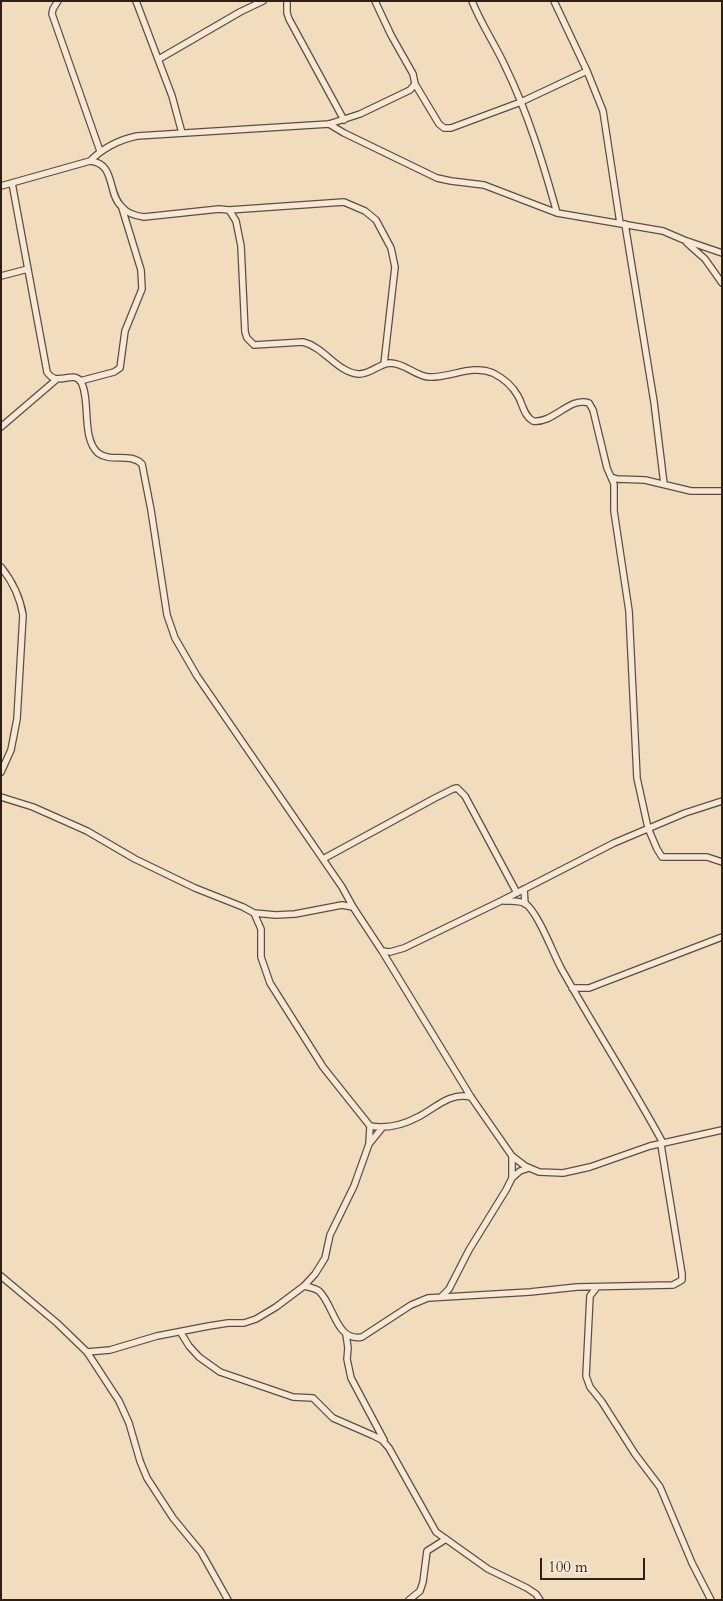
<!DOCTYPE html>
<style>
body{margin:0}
#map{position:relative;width:723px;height:1601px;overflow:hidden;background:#f1dcbe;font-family:Cardo,serif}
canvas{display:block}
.frame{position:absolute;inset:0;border:2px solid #2c1f17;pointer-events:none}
.scale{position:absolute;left:540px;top:1558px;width:105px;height:22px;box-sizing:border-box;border:2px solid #2c1f17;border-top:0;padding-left:6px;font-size:15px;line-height:18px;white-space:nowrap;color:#2c1f17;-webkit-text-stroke:4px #f6e8d5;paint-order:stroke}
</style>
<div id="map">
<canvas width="723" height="1601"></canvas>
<div class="frame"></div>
<div class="scale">100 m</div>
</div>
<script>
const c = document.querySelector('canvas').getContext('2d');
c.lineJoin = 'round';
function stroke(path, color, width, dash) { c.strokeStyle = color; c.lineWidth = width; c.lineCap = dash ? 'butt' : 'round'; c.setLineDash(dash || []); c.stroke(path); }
const minor = new Path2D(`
 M58 1 53 9 52 14 100 151
 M136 1 172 96 182 133
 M287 1V13L289 19 344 120
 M472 1C481 24 495 44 505 66 528 113 543 163 557 213
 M554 1 587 71 603 111 620 223
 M159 59 240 12 263 1
 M415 84 439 124 444 128H451L521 102 587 71
 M329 124 344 133 437 178 451 181 484 185 557 213 663 231 684 240 722 253
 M90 161C104 147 118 140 137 136L329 124 360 114 410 90 415 84 413 74 391 35 375 1
 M12 183 47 372C57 388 73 369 81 382 91 400 81 438 98 453 111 463 130 452 142 464L151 510 167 615 175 638 197 676 342 887 353 907
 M1 186 90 161C116 163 107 194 122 207 127 213 136 216 144 217L219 209 229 210 236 221 241 246 245 332 247 338 254 345 303 342C324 347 337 372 358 374 370 375 378 364 390 363 405 363 415 376 429 377 450 378 472 364 493 373 503 378 513 387 518 396 523 405 524 416 533 421 553 424 570 396 589 403L593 410 607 468 611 477 617 479 645 480 691 491H722
 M229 210 344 202 365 211 376 220 391 248 395 267 384 364
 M625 224 654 402 664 484
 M687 243 705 259 722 283
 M1 276 28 269
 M80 381 114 372 120 368 125 331 142 289 141 270 122 208
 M1 427 57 379
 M610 475 614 484V511L629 611 637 778 648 828 657 849 662 857H707L722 862
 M1 567C13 582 20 597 23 615L17 719 11 750 1 772
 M1 797 33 807 87 831 135 859 195 888 243 907 254 913 276 915 295 914 342 905 353 907 382 951 390 952 404 948 501 901 614 843 685 813 722 801
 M323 859 435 798 453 789 457 788 465 796 517 893
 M524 889 525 904
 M504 901C511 901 520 900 526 904 539 915 552 951 561 968 594 1027 631 1084 663 1143
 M254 913 261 929V957L270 983 323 1067 370 1126C387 1129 403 1125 418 1117 436 1108 449 1092 471 1097
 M382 951 471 1097 512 1156 525 1166 539 1172 563 1173 590 1167 650 1146 722 1130
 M572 988H589L722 937
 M369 1144 370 1126
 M512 1178 520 1171 529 1168
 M1 1276 57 1323 87 1352 119 1401 129 1423 140 1461 147 1478 173 1518 201 1552 228 1600
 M304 1286C309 1287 315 1288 319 1291 334 1305 336 1342 362 1337L411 1305 428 1298 530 1292 577 1287 673 1285 682 1280V1274L661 1145
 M597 1287 590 1296 586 1376 590 1387 602 1402 635 1454 660 1487 692 1563 711 1600
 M442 1296 449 1289 469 1250 506 1190 512 1178V1156
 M181 1333 189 1346 199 1357 220 1372 293 1397 313 1398 333 1418 372 1435 382 1440 389 1448 436 1532 488 1569 527 1588 536 1594 540 1600
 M346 1334 348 1348 347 1359 351 1378 384 1440
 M87 1352 110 1350 157 1336 209 1326 228 1323H244L256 1319 276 1307 304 1286 315 1274 325 1258 330 1235 354 1186 369 1144 382 1128
 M409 1600 420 1591 423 1582 427 1551 446 1539`);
stroke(minor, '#5d4e41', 8);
stroke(minor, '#f6e8d5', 5.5);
</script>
